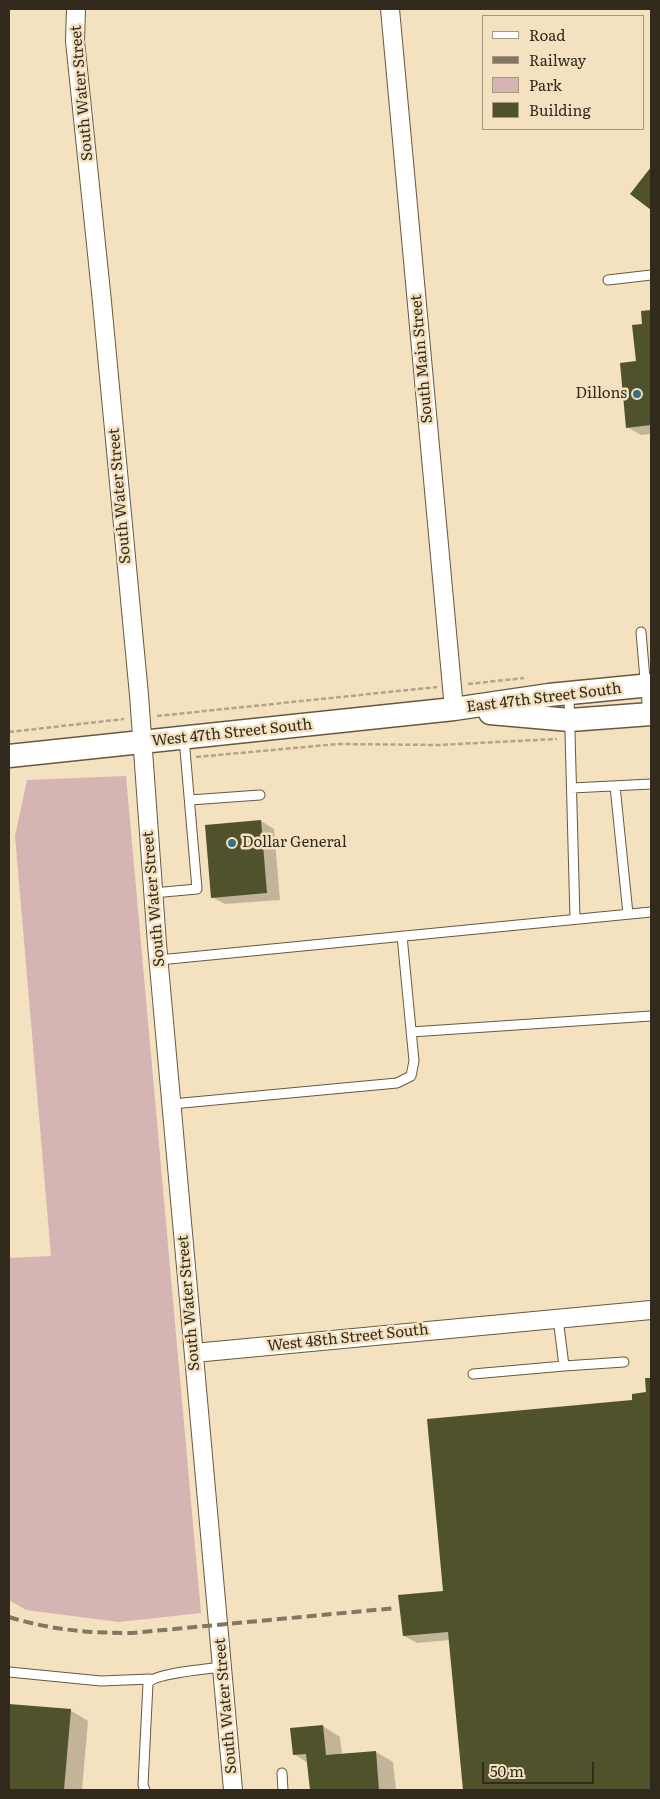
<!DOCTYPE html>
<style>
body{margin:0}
#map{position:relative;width:660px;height:1799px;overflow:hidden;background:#f4e1c0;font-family:Literata,serif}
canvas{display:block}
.frame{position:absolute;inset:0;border:10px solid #312a1d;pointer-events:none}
.legend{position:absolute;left:482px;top:15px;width:162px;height:115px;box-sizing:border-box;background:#f4e1c0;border:1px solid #a6987f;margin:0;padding:6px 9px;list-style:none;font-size:15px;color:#312a1d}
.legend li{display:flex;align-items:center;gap:10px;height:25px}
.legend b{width:25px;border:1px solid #a6987f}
.scale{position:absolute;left:482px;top:1762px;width:112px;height:22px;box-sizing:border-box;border:2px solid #312a1d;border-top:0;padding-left:6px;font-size:15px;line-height:18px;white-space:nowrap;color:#312a1d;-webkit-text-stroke:4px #f4e1c0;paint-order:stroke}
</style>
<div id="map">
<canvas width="660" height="1799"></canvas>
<div class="frame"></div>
<ul class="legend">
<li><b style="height:6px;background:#fff"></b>Road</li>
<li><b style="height:6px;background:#837761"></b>Railway</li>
<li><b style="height:14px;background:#d5b5b3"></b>Park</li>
<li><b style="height:14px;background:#50522b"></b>Building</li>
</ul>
<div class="scale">50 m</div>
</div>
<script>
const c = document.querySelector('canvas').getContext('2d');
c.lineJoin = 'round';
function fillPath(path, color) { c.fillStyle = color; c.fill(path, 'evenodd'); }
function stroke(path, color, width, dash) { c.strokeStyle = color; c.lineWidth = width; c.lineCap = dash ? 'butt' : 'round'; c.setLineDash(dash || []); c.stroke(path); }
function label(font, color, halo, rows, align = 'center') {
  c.font = font + ' Literata,serif'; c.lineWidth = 5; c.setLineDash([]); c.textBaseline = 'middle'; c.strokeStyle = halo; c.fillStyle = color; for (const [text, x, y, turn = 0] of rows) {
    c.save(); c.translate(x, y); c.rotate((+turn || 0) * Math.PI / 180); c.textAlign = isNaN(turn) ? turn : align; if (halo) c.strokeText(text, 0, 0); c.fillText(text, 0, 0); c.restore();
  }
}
const green = new Path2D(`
 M126 776 201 1613 119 1622 26 1610 9 1600V1258L51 1256 15 836 27 780Z`);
const shadow = new Path2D(`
 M651 311V434L641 435 627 427 644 325 643 312Z
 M261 821 274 829 280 900 225 904 212 897Z
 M646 1379H651V1790H464L450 1640 417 1643 404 1636 445 1592 634 1401 647 1394Z
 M9 1705 70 1710 88 1721 82 1790H9Z
 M323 1726 340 1737 342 1755 376 1752 393 1762 396 1790H311L308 1763 294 1754Z`);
const building = new Path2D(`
 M651 167V210L630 194Z
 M651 310V425L626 428 620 363 636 361 632 325 642 324 641 311Z
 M261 820 267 893 211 898 205 825Z
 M645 1378H651V1790H463L448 1632 403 1636 398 1595 443 1591 427 1419 632 1400V1394L646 1392Z
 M9 1704 71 1709 64 1790H9Z
 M323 1725 326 1755 376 1751 379 1790H310L306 1754 293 1755 290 1728Z`);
const path = new Path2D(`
 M468 684 524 678
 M157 716 437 687
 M9 732 124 719
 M196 757 338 744 438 745 557 739`);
const service = new Path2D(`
 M608 280 651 275
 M641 632 648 714
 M569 695 575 919
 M615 786 628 914
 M572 788 651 784
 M190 800 260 795
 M153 893 197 889 184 738
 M159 960 651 912
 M411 1032 651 1016
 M172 1104 397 1083 411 1076 414 1061 402 936
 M558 1318 564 1366 624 1362
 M473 1374 564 1366
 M9 1672 101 1681 150 1679
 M282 1773 283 1790
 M145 1790 143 1785 148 1683C155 1673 208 1669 222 1667`);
const minor = new Path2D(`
 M76 9 75 41 102 302 139 695 157 944 233 1790
 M390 9 454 709
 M194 1353 651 1310`);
const tertiary = new Path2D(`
 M490 713 570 720 651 714
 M9 756 454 709 549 695 651 685`);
const rail = new Path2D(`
 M9 1617C51 1630 88 1633 132 1633L396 1608`);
const markers = [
 [637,394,5,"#376f89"],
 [232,843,5,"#376f89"]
];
const streetNames = [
 ["South Water Street",82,93,-95],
 ["South Main Street",422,359,-95],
 ["South Water Street",120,496,-95],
 ["East 47th Street South",544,698,-7],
 ["West 47th Street South",232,733,-6],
 ["South Water Street",154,899,-95],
 ["South Water Street",189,1303,-95],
 ["West 48th Street South",348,1338,-6],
 ["South Water Street",226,1706,-95]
];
const poiNames = [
 ["Dillons",627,394],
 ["Dollar General",242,843,"left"]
];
fillPath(green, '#d5b5b3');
fillPath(shadow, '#0003');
fillPath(building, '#50522b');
stroke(service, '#69593c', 11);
stroke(minor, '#69593c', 20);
stroke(tertiary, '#69593c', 25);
stroke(path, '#b3a48a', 2.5, [5, 2.5]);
stroke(service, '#fff', 9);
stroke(minor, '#fff', 18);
stroke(tertiary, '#fff', 22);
stroke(rail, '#837761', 4, [10, 5]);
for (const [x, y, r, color] of markers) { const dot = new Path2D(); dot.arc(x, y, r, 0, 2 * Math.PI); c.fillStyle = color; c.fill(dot); stroke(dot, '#f4e1c0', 2); }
label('15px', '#312a1d', '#f4e1c0', streetNames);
label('15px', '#312a1d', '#f4e1c0', poiNames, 'right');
</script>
